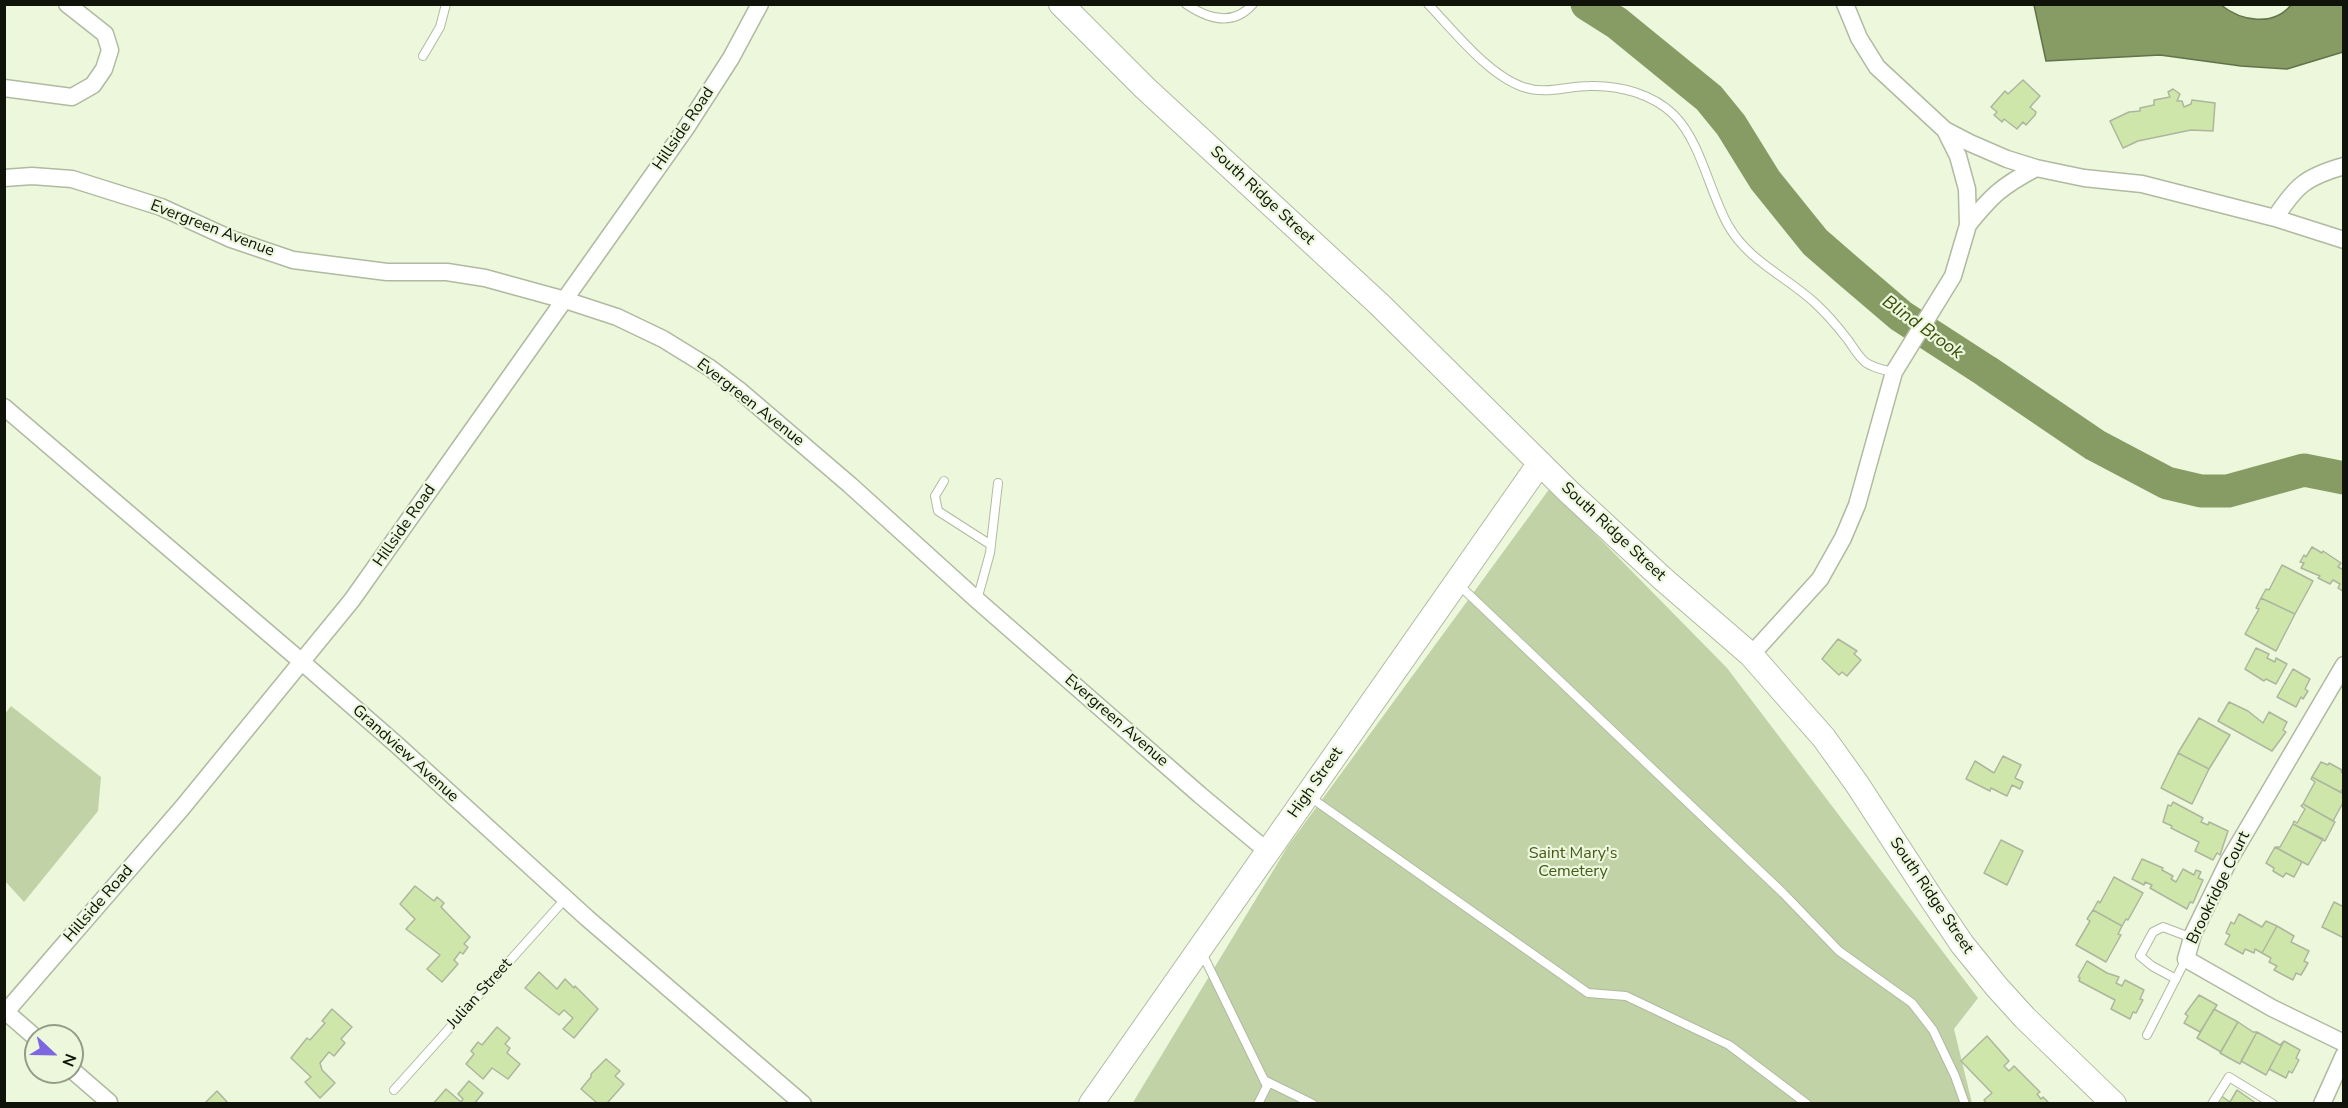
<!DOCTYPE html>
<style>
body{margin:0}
#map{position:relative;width:2348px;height:1108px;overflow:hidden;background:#ecf7dc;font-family:"Nunito Sans",sans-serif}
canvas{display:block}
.frame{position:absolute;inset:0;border:6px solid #0f130a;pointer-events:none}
.north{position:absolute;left:24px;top:1024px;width:60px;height:60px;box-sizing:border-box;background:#ecf7dc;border:2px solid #949c88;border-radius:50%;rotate:112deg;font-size:16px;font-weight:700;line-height:24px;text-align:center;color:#0f130a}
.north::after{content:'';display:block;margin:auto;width:21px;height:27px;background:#7f66e1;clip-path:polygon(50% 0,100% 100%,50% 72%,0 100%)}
</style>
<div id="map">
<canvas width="2348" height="1108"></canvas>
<div class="frame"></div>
<div class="north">N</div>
</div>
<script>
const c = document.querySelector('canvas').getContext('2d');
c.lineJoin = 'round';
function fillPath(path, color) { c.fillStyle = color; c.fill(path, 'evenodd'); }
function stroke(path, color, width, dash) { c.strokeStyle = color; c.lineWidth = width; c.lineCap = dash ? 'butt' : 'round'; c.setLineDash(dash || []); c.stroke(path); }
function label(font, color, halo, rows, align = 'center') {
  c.font = font + ' "Nunito Sans",sans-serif'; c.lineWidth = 4.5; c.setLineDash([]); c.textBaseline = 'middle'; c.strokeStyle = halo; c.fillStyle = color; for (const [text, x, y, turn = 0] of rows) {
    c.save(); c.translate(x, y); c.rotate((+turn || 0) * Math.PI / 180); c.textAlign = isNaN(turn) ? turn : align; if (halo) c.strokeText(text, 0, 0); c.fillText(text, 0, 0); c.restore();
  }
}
const green = new Path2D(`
 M1550 488 1727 668 1978 998 1954 1029 1972 1103 1132 1104 1288 846Z
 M11 706 101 777 98 811 24 902 5 881 4 715Z`);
const water = new Path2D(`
 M2034 5H2221C2241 21 2273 27 2291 5H2343V52L2287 69 2241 66 2160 55 2046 61Z`);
const river = new Path2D(`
 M1587 4 1617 23 1709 98 1731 125 1765 180 1815 242 1846 269 1901 316 1986 371 2095 445 2167 483 2201 491H2228L2304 470 2344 478`);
const building = new Path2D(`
 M2023 80 2040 96 2030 107 2036 112 2035 115 2026 125 2023 122 2017 129 2004 119 2002 122 1994 115 1997 112 1991 107 2005 91 2008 94Z
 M2173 89 2180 94 2177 101H2182L2184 107 2191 104 2192 100 2215 103 2213 131 2191 130 2138 141 2123 148 2110 121 2129 112 2140 111V108L2154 105V100L2170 97 2168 92Z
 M2312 547 2322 553 2323 551 2341 563 2338 567 2344 570V592L2338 588 2340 584 2333 580 2330 584 2318 578 2320 576 2301 568 2304 563 2300 562 2304 555 2306 557Z
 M2282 565 2313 581 2295 614 2261 598 2266 589 2269 590Z
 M2261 598 2295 614 2276 651 2245 634 2259 609 2256 608Z
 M1838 639 1857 651 1854 654 1861 660 1847 676 1842 672 1839 675 1822 659Z
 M2256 648 2269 654 2267 658 2275 662 2276 658 2287 664 2276 684 2266 679 2264 681 2245 669Z
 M2293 669 2310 679 2305 689 2308 691 2303 699 2301 697 2296 707 2277 697Z
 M2229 702 2248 711 2263 723 2269 712 2287 722 2283 730 2286 732 2272 751 2218 721Z
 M2199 718 2230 735 2209 769 2178 753Z
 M2178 753 2209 769 2192 804 2161 788Z
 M2003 756 2021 765 2015 778 2023 782 2020 789 2012 785 2007 796 1991 788 1990 791 1966 779 1975 761 1994 773Z
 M2321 762 2328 765 2329 763 2342 770 2341 772 2344 774V788L2340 792 2312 777Z
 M2312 777 2344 794V801L2333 821 2303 804 2315 782 2311 779Z
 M2173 802 2203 818 2201 822 2208 825 2209 822 2228 831 2220 855 2217 853 2213 860 2195 851 2199 842 2171 828 2172 826 2163 822 2168 805 2171 806Z
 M2303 804 2335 822 2325 841 2293 824 2294 821 2297 823 2305 809 2301 806Z
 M2293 824 2323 839 2308 865 2275 847H2280Z
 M2001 840 2023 851 2007 885 1984 873Z
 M2275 847 2302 862 2294 877 2286 873 2283 877 2273 871 2274 868 2266 863Z
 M2142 859 2163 868 2162 870 2173 876 2171 879 2176 882 2183 869 2194 875 2196 870 2201 872 2198 878 2203 880 2193 903 2190 902 2187 909 2150 888 2152 885 2145 882 2144 885 2132 879Z
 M2114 877 2143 893 2128 920 2126 919 2122 926 2093 910 2098 901 2100 903Z
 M415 886 434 901 437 897 444 903 441 907 470 937 464 944 468 947 463 954 460 952 454 960 458 964 442 982 427 969 440 955 406 929 415 919 400 904Z
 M2334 902 2344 907V938L2322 927Z
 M2093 910 2122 926 2118 934 2121 935 2106 962 2076 945 2090 921 2087 919Z
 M2239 914 2262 927 2266 921 2277 926 2262 953 2255 949 2254 953 2245 949 2243 954 2225 944 2230 935 2226 933 2231 922 2234 924Z
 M2277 926 2294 936 2291 942 2309 951 2304 961 2308 963 2301 975 2296 973 2293 980 2274 970 2277 966 2269 962 2271 958 2262 953Z
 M2087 961 2107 973 2119 977 2116 983 2122 986 2125 980 2144 990 2140 999 2143 1000 2136 1013 2133 1012 2130 1019 2111 1009 2115 1000 2079 981 2080 978 2078 977Z
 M539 972 557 989 565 979 574 988 575 986 598 1009 574 1038 563 1029 573 1018 564 1010 559 1015 525 988Z
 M2199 995 2217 1005 2200 1032 2184 1023 2188 1016 2185 1014Z
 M332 1009 352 1027 341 1039 345 1043 334 1056 329 1052 320 1063 322 1070 335 1083 320 1098 305 1082 311 1077 291 1058 307 1038 310 1040 325 1023 322 1021Z
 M2214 1009 2238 1022 2221 1052 2197 1038Z
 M2238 1022 2253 1032H2257L2240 1064 2220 1053Z
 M497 1027 510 1038 505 1044 510 1048 507 1053 520 1064 508 1079 492 1068 483 1079 466 1064 474 1054 471 1051 478 1042 482 1045Z
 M2257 1032 2280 1045 2284 1041 2266 1075 2241 1061Z
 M1987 1036 2009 1061 2004 1066 2009 1071 2014 1066 2040 1092 2037 1094 2041 1099 2043 1097 2050 1104H1987L1984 1100 1992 1093 1961 1061Z
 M2284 1041 2300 1050 2296 1058 2299 1060 2292 1073 2289 1071 2286 1078 2269 1069Z
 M606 1059 620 1071 615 1076 624 1084 608 1102 609 1104H595L596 1102 581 1089 591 1077V1074Z
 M469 1081 483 1093 474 1104H433L446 1089 461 1102 463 1099 458 1094Z
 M2237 1090 2257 1104H2215L2220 1095 2230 1102Z
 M217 1091 229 1104H204Z`);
const lane = new Path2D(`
 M1186 4C1208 19 1233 27 1253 4
 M1428 4C1454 31 1488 75 1523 87 1547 95 1566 86 1590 86 1619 85 1653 94 1674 115 1701 142 1709 191 1728 225 1748 261 1786 276 1815 303 1827 314 1838 327 1848 340 1853 347 1858 356 1865 362 1873 368 1884 370 1894 372
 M423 56 440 27 446 4
 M944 481 935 496 938 511 991 545
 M1457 583 1783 893 1839 951 1912 1003 1933 1030 1955 1076 1965 1104
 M977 600 990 553 998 483
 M1310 797 1588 993 1626 996 1729 1045 1807 1104
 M1202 953 1267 1086 1258 1104
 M2176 979 2152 966 2140 956 2153 932 2163 927 2192 938
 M2147 1035 2186 959
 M1264 1080 1313 1104
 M394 1090 566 898
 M2212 1104 2229 1077 2273 1104`);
const street = new Path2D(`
 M1845 4 1859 38 1877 67 1945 130 1970 143 2007 159 2036 168 2084 178 2142 184 2275 218 2344 240
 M4 88 72 97 93 85 104 69 110 50 105 34 67 4
 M4 178 32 176 72 179 161 207 231 239 293 260 387 272H447L485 278 565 300 617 317 663 339 710 368 739 390 850 485 977 600 1200 795 1267 851
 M2275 218C2296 186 2305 177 2344 166
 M1968 225C1992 195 2002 186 2036 168
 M4 407 302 662 397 745 587 918 803 1104
 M1751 655 1820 579 1843 538 1857 505 1894 372 1953 276 1968 225 1967 189 1958 156 1945 130
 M2344 665 2228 862 2193 934 2186 959 2272 1008 2344 1043
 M6 1012 36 1038
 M4 1014 182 808 352 600 686 128 731 58 760 4
 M72 1070 109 1102
 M2322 1104 2344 1055`);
const secondary = new Path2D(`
 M1061 4 1145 88 1380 305 1569 492 1663 579 1751 655 1824 738 1857 784 1933 901 1962 944 1996 986 2025 1018 2114 1104
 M1091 1104 1540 463`);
const streetNames = [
 ["Hillside Road",684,129,-56],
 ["South Ridge Street",1262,196,43],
 ["Evergreen Avenue",212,229,21],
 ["Evergreen Avenue",750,403,38],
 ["Hillside Road",405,526,-55],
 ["South Ridge Street",1613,532,43],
 ["Evergreen Avenue",1116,721,41],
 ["Grandview Avenue",405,754,42],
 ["High Street",1316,783,-55],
 ["Brookridge Court",2219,888,-64],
 ["South Ridge Street",1931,896,56],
 ["Hillside Road",99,904,-49],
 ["Julian Street",480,994,-48]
];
const parkNames = [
 ["Saint Mary's",1573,854],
 ["Cemetery",1573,872]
];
const waterNames = [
 ["Blind Brook",1922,328,36]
];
fillPath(green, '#c0d2a6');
fillPath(water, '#879c64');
stroke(water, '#637349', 1.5);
stroke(river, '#879c64', 33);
fillPath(building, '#cfe6ab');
stroke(building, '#acb69d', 1.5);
stroke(lane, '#afbaa0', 10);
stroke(street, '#afbaa0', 19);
stroke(secondary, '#afbaa0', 26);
stroke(lane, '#fff', 8);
stroke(street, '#fff', 16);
stroke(secondary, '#fff', 24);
label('16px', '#0f130a', '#ecf7dc', streetNames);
label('16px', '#44591b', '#ecf7dc', parkNames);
label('italic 18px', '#384c0b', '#ecf7dc', waterNames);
</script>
